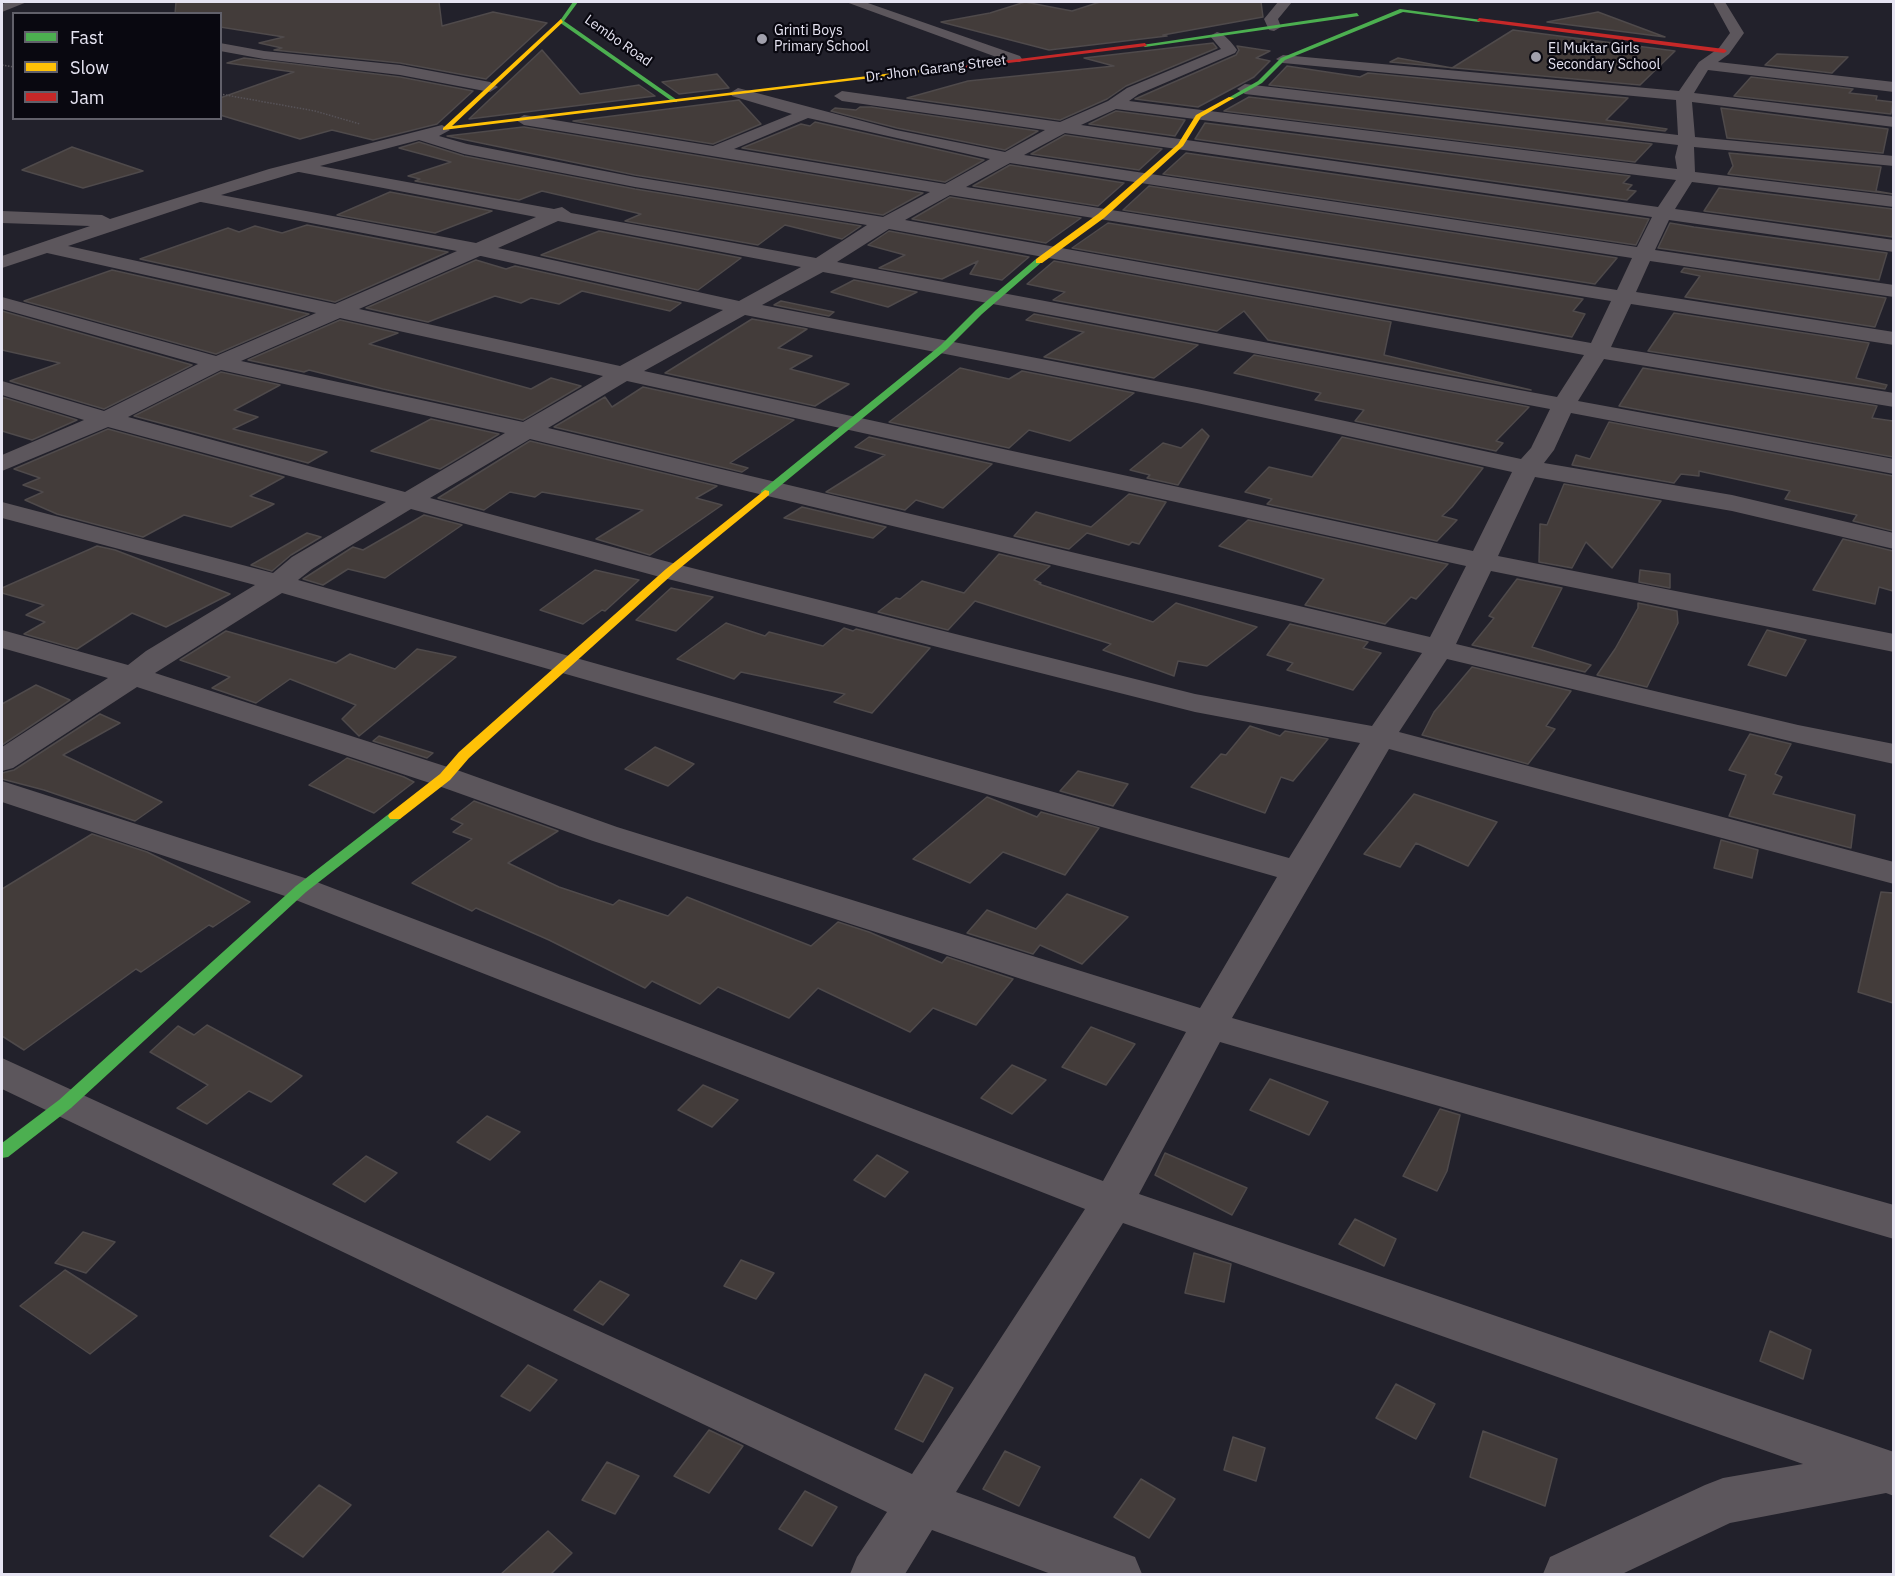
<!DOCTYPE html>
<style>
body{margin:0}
#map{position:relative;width:1895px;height:1576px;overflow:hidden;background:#22212b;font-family:"IBM Plex Sans",sans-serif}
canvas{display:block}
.frame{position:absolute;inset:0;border:3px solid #e6e4f2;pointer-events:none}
.legend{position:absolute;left:12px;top:12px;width:210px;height:108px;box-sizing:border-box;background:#090810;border:2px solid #61606a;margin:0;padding:8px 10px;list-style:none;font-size:18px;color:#e6e4f2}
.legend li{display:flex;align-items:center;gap:12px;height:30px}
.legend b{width:30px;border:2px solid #61606a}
</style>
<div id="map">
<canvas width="1895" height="1576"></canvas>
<div class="frame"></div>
<ul class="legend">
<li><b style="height:8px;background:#4caf50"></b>Fast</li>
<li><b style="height:8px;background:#ffc107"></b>Slow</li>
<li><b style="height:8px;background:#c62828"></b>Jam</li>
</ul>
</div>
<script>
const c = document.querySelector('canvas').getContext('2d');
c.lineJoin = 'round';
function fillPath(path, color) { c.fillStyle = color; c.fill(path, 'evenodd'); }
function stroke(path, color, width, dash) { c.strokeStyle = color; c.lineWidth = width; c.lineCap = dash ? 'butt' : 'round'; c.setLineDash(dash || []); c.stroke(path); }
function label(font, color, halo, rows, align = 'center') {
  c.font = font + ' "IBM Plex Sans",sans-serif'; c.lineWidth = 4.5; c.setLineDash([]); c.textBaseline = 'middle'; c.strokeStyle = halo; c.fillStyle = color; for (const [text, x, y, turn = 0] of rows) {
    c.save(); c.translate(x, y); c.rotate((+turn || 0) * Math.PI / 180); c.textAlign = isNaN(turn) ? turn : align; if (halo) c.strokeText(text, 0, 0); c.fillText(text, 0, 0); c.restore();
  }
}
const building = new Path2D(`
 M176 2H439L442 26 493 12 547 23 486 79 400 63 274 50 282 48 259 43 284 37 220 27V14H175Z
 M1025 2 1072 11 1100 2H1261L1263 17 1163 35 1167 36 1049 50 941 22 990 13Z
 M1598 12 1665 37 1547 22Z
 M1513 30 1675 51 1640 85 1390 62 1398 58 1452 68Z
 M1213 43 1217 48 1126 86 1107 99 1060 120 907 98 968 81 1114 66 1084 58Z
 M1237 46 1270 51 1256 58 1270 61 1254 77 1198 107 1135 99 1236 55 1239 50Z
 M542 50 580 94 639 85 655 96 469 119Z
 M1777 54 1848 57 1832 73 1765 65Z
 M244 58 400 77 473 91 437 124 373 140 332 130 300 139 220 115V98L294 72 227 63Z
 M1287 66 1360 77 1368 73 1628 98 1606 120 1667 129 1665 131 1269 85Z
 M717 74 729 88 679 94 662 82Z
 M1751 77 1853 89 1849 93 1877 96 1876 100 1893 102 1891 114 1734 96Z
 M1249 97 1652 144 1635 162 1224 111Z
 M739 100 761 124 713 144 573 121Z
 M860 107H871L1038 131 1005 150 897 128 831 111 835 108 856 110Z
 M1721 108 1888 129 1883 153 1727 138Z
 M1116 111 1185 120 1175 136 1089 124Z
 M815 122 984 160 945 182 742 148 801 124 810 126Z
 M1205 123 1630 176 1623 183 1632 185 1627 190 1636 191 1627 200 1195 139Z
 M523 127H524L923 193 883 215 635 175 447 136Z
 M1065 135 1162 149 1139 170 1031 154Z
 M419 142 464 156 635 189 861 226 842 239 785 225 758 245 625 221 641 214 542 191 519 200 415 181 420 179 408 176 451 162 399 148Z
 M72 147 143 171 83 188 22 170Z
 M1186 153 1649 219 1636 245 1163 174Z
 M1729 153 1881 167 1876 191 1893 194 1728 174 1733 166Z
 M1010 165 1124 183 1098 206 973 186Z
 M1149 186 1617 258 1595 284 1123 210Z
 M1719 188 1893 209V231L1892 237 1704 211Z
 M390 192 492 211 435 233 337 215Z
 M950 197 1081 218 1046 243 912 219Z
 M1108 223 1583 299 1573 311 1585 314 1572 337 1072 248Z
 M1670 223 1694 227 1887 253 1879 280 1658 248Z
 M307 225 448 252 335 302 140 259 228 228 239 232 255 226 282 233Z
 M599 231 741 258 698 290 541 255Z
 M889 231 1029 257 1002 280 970 274 978 261 942 279 879 268 905 255 868 245Z
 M476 260 506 269 515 266 681 303 670 311 582 291 559 304 531 298 521 303 495 296 428 322 366 308Z
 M1054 261 1391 322 1384 355 1531 390 1268 340 1244 311 1217 331 1053 300 1065 292 1027 284Z
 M1684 268 1886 298 1875 327 1685 297 1700 276 1681 272Z
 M112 270 309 314 216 354 24 301Z
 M854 280 917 292 888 307 831 292Z
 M781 301 834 312 829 316 774 305Z
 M2 311 192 365 104 409 10 381 60 363 2 350Z
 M1674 313 1869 343 1856 378 1887 385 1885 389 1648 351Z
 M1034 314 1198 345 1154 378 1044 357 1084 332 1026 320Z
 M752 319 807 329 778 348 812 356 790 369 849 384 815 406 665 373Z
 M340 320 398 333 369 344 531 389 551 378 581 386 523 420 383 389 309 370 304 372 248 360Z
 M1254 355 1529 407 1496 441 1503 443 1496 451 1355 421 1364 410 1315 400 1321 393 1234 373Z
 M960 368 1009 379 1022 371 1134 393 1070 441 1029 430 1009 448 889 422Z
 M1643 368 1877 406 1872 418 1893 421V457L1619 406Z
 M221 372 280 385 234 410 258 417 233 429 327 452 308 463 134 416Z
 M643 387 794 420 730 463 748 468 742 472 554 427 605 397 612 407Z
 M2 397 77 420 32 440 2 431Z
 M431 419 499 434 440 469 371 451Z
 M1609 422 1893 476V531L1853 521 1857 515 1785 499 1790 491 1699 471V476L1681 474 1674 483 1572 465 1576 455 1590 459Z
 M108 429 284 477 250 496 274 504 231 527 184 515 143 537 57 514 25 500 43 492 23 485 40 478 14 469Z
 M1202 429 1209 436 1178 485 1147 478 1150 475 1130 470 1163 443 1181 448Z
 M869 437 992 464 943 508 916 500 905 510 826 492 885 455 855 447Z
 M1342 437 1483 468 1452 507 1442 516 1457 520 1437 541 1267 504 1272 499 1245 492 1269 467 1312 477Z
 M530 441 717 486 696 498 722 505 650 555 596 539 643 510 542 492 535 497 510 492 484 510 438 498Z
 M1564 484 1661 501 1612 568 1586 542 1572 568 1539 562 1540 524 1547 525Z
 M1129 494 1166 502 1139 544 1132 542 1129 545 1087 533 1069 549 1014 536 1036 512 1091 527Z
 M802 507 886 527 873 538 784 518Z
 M424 515 462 525 385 578 348 569 323 585 303 579 353 547 363 550Z
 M1248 520 1447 564H1448L1416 599 1411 597 1385 624 1305 605 1324 579 1219 546Z
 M307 533 321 537 291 555 272 571 251 565Z
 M1843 539 1893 551V591L1879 587 1875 604 1813 590Z
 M97 546 115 550 230 594 166 627 132 613 77 649 24 634 45 622 26 615 44 605 2 593V588Z
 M999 554 1050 566 1034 580 1041 583 1039 584 1153 622 1176 603 1257 627 1207 666 1178 661 1174 676 1103 650 1111 644 975 601 948 630 878 612 896 598 900 599 922 581 964 593Z
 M595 570 639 580 605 611 602 610 583 624 540 610Z
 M1640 570 1670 574V588L1639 582Z
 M1517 579 1562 588 1532 647 1591 665 1585 672 1472 645 1494 618 1489 616Z
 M671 588 713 597 676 631 636 620Z
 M1638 603 1677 611 1678 623 1647 687 1597 675 1615 649 1638 608Z
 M726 623 765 636 769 632 823 646 844 628 853 631 856 629 930 648 872 713 834 702 845 694 741 672 734 679 677 659Z
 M1290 624 1368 642 1363 648 1381 653 1353 690 1287 670 1293 663 1267 655Z
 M1767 630 1806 640 1786 676 1748 665Z
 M226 631 336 663 350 654 395 669 417 649 456 657 359 736 342 719 356 705 290 679 256 703 212 688 230 677 180 660Z
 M1472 667 1571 691 1546 726 1555 729 1528 764 1422 735 1434 712Z
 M36 685 70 700 2 745V704Z
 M100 714 120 723 63 755 162 802 135 821 44 790 2 779V773L14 770Z
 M1250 726 1280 736 1285 731 1328 739 1293 781 1281 777 1265 813 1191 787 1221 754 1226 755Z
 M1750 734 1791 744 1775 774 1782 777 1773 794 1855 815 1851 848 1729 816 1746 775 1729 770Z
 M379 736 433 753 427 758 373 741Z
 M655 747 694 764 668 786 625 769Z
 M347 758 404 777 414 782 374 813 309 785Z
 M1078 771 1128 784 1113 806 1060 791Z
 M1414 794 1497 822 1468 866 1416 843 1400 867 1364 854Z
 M987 797 1037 817 1041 812 1099 828 1065 875 1003 852 970 883 913 859Z
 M474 801 558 831 508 863 559 887 613 905 619 900 668 916 687 897 811 946 838 922 869 932 942 963 947 957 1013 979 976 1025 933 1008 910 1032 818 988 789 1018 718 987 700 1004 652 981 645 988 549 940 476 908 472 911 412 883 472 839 453 832 463 824 451 819Z
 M92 834 147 852 250 902 213 927 209 925 141 972 136 969 24 1050 2 1036V889Z
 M1721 840 1758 850 1752 878 1714 868Z
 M1881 892 1893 893V1003L1858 992Z
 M1067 894 1128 917 1082 964 1040 945 1033 954 967 933 987 910 1036 929Z
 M207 1025 302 1076 271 1102 249 1091 207 1124 177 1108 208 1085 150 1052 178 1026 194 1035Z
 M1091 1027 1135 1044 1106 1085 1062 1067Z
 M1012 1065 1046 1080 1012 1114 981 1098Z
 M1270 1079 1328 1102 1309 1135 1250 1110Z
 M703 1085 738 1100 712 1127 678 1110Z
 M1440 1109 1460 1115 1447 1171 1437 1191 1403 1176Z
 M487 1116 520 1132 490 1160 457 1142Z
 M1165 1153 1247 1188 1232 1215 1155 1175Z
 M877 1155 908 1172 885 1197 854 1180Z
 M366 1156 397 1173 365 1202 333 1184Z
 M1355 1219 1396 1239 1384 1266 1339 1244Z
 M83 1232 115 1242 86 1273 55 1263Z
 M1194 1253 1231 1264 1224 1302 1185 1293Z
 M741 1260 774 1273 756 1299 724 1286Z
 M65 1270 137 1316 90 1354 20 1306Z
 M600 1281 629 1295 603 1325 574 1310Z
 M1770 1331 1811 1350 1803 1379 1760 1361Z
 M528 1365 557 1380 530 1411 501 1396Z
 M925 1374 953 1388 923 1442 895 1429Z
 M1396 1384 1435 1404 1416 1439 1376 1418Z
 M709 1430 743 1446 709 1493 674 1476Z
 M1483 1431 1557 1459 1545 1506 1470 1477Z
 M1233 1437 1265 1448 1256 1481 1224 1470Z
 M1005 1451 1040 1467 1019 1506 983 1489Z
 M607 1462 639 1476 615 1514 582 1500Z
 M1141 1479 1175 1499 1149 1538 1114 1517Z
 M319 1485 351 1505 303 1557 270 1536Z
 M805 1491 837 1507 812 1546 779 1529Z
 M548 1531 572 1553 550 1575H500Z`);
const path = new Path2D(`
 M2 65 14 67
 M220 94 315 111 360 124`);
const street = new Path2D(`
 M8 2H27L2 12V4Z
 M846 2H865L1020 56 1022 59 1020 62H1010Z
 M1278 2H1292L1278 19 1281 27 1274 31 1269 30 1264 19Z
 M1713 2H1725L1744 33 1729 54 1718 62 1894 82V92L1708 70 1694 93 1894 117V127L1692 102 1695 137 1894 156V166L1694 147 1695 172 1894 196V207L1692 182 1675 209 1894 240V252L1669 220 1655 250 1894 285V297L1650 261 1636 292 1894 332V345L1631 304 1611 347 1894 393V407L1604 359 1578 401 1894 459V474L1571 413 1554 450 1544 463 1732 495 1894 533V549L1732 511 1535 477 1498 556 1894 634V652L1491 571 1456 644 1798 725 1894 744V764L1798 743 1447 659 1399 732 1894 862V884L1389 749 1232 1018 1894 1205V1239L1220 1042 1139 1194 1894 1452V1496L1886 1493 1730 1523 1622 1574H1543L1550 1557 1705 1485 1723 1478 1803 1464 1123 1223 956 1492 1135 1557 1142 1574H1051L932 1530 905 1574H850L857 1557 887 1512 2 1089V1058L912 1474 1085 1209 288 897 2 802V781L314 881 1103 1181 1186 1032 593 841 433 784 137 687 13 768 2 771V747L108 678 2 648V630L128 665 146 651 255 585 2 518V502L273 573 292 557 386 502 108 427 2 471V455L84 420 2 395V381L104 411 198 364 2 309V297L216 356 316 313 47 253 2 268V256L90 226 2 223V211L102 215 110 219 269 169 442 125 450 130 439 136 467 144 635 177 883 217 930 192 524 125 516 120 524 115 713 146 792 114 732 96 730 93 738 88 896 130 1005 152 1045 130 842 101 834 96 842 91 1060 122 1108 101 1127 88 1221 49 1210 36 1217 32C1225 34 1232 43 1237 50L1235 53 1139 94 1129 101 1677 169 1675 157 1678 145 1245 94 1237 89 1245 84 1678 135 1676 100 1283 63 1276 59 1283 55 1679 91 1699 62 1719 48 1730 33ZM1116 109 1676 180 1658 207 1081 125ZM808 118 990 159 945 184 734 149ZM1065 133 1652 217 1637 247 1024 155ZM419 140 464 154 635 187 867 225 816 258 571 213 562 207 554 209 320 166ZM1010 163 1632 258 1617 290 966 187ZM298 172H299L536 217 476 243 221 195ZM950 195 1611 301 1591 343 905 220ZM200 202H201L457 251 335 304 68 246ZM558 221 801 267 739 301 498 248ZM889 229 1584 355 1557 397 837 262ZM480 256H481L723 310 620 366 359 309ZM823 272 1550 409 1531 448 1521 459 1197 389 762 305ZM745 315 1197 403 1512 472 1473 551 644 371ZM340 318 603 376 523 422 241 361ZM221 370 505 433 405 492 128 417ZM627 381 1466 566 1430 637 548 428ZM530 439 1422 653 1372 726 1195 694 680 565 430 498ZM411 509 660 577 1195 712 1360 743 1289 858 298 580 312 569ZM282 593 1277 877 1200 1008 617 827 457 770 155 673Z
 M220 43 264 51 400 65 490 82 498 87 490 92 400 75 264 59 220 51Z`);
const fast = new Path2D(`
 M573 2H578L564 21 677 100V102H673L559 22Z
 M1400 9 1482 20 1479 22 1403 12 1285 60 1262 83 1233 99 1228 98 1258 81 1281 58Z
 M1357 13 1359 16 1145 47 1142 45Z
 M1036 259 1043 261 982 314 947 349 769 495H761V491L941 345 976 310Z
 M395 812 402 816 400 819 306 892 71 1108 8 1157 2 1158V1143L59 1100 296 886 390 813Z`);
const slow = new Path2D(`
 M561 19 563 22 452 126 943 67 946 69 443 130V128Z
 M1229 97 1234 98 1201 117 1183 146 1104 218 1042 263H1036V259L1098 214 1178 144 1196 115Z
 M765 490 769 491V495L674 573 469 758 450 780 400 819H390L388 816 390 813 440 774 459 752 666 569Z`);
const jam = new Path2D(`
 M1479 18 1724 49 1727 51 1724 53 1477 21Z
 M1145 43 1147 46 943 71 940 69Z`);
const markers = [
 [762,39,6,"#a1a0ac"],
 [1536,57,6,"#a1a0ac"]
];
const farPoinames = [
 ["Grinti Boys",774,31],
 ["Primary School",774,47],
 ["El Muktar Girls",1548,49],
 ["Secondary School",1548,65]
];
const farStreetnames = [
 ["Lembo Road",618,41,35],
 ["Dr. Jhon Garang Street",936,69,-7]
];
fillPath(building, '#433c3a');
stroke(building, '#4f4a4b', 1.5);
stroke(path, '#575358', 1.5, [1.5, 1.5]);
fillPath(street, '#5c565c');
fillPath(fast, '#4caf50');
fillPath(slow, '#ffc107');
fillPath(jam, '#c62828');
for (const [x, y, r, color] of markers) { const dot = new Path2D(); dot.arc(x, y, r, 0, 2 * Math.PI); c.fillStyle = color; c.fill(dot); stroke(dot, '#090810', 2); }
label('14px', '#e6e4f2', '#090810', farPoinames, 'left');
label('14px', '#e6e4f2', '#090810', farStreetnames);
</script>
